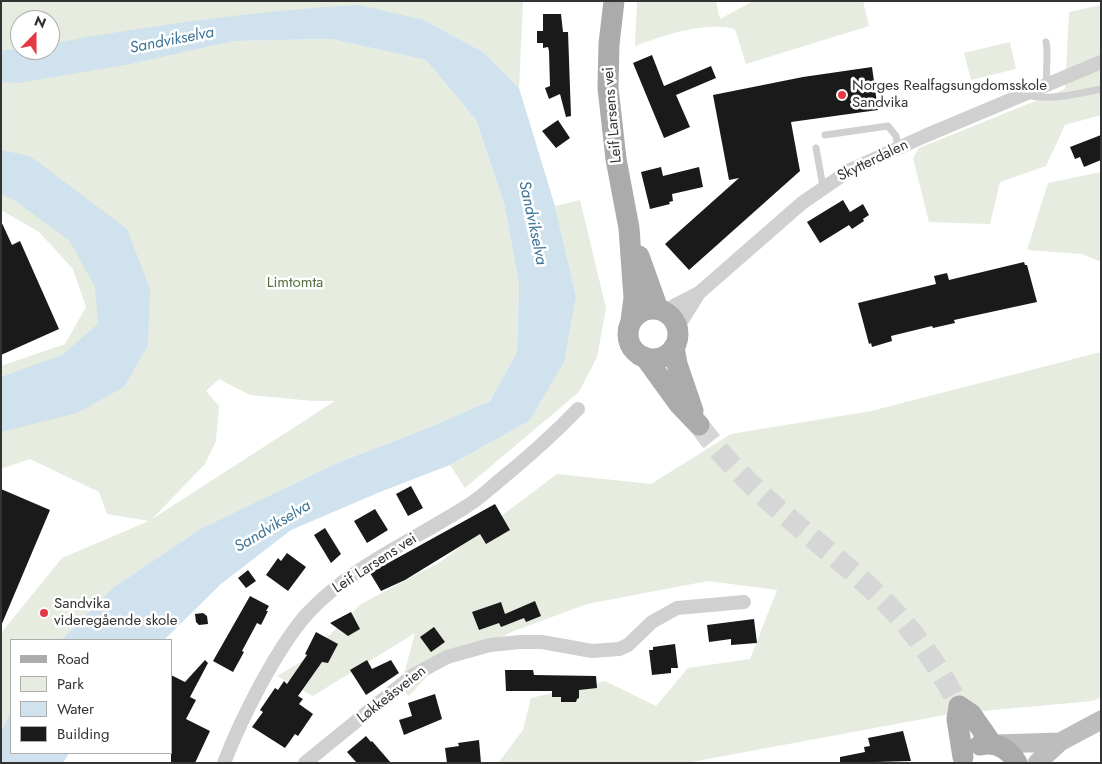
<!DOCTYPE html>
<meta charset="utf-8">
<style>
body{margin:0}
#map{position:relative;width:1102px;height:764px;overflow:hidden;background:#fff;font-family:Jost,sans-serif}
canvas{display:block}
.frame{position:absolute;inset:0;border:2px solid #333;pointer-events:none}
.legend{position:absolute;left:10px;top:639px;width:162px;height:115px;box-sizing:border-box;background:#fff;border:1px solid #adadad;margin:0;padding:6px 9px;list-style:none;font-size:15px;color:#333}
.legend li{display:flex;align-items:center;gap:10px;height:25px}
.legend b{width:25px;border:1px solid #adadad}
.north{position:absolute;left:10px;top:10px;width:50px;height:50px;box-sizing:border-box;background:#fff;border:1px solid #adadad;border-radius:50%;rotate:22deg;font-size:14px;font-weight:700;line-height:20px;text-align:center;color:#333}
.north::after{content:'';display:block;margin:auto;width:18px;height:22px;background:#e63946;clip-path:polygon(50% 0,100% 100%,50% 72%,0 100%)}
</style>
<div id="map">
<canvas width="1102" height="764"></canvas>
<div class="frame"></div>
<ul class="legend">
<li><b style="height:6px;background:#ababab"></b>Road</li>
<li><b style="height:14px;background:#e6ecdf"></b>Park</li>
<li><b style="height:14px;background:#cfe2ee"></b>Water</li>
<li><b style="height:14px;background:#1a1a1a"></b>Building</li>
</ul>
<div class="north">N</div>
</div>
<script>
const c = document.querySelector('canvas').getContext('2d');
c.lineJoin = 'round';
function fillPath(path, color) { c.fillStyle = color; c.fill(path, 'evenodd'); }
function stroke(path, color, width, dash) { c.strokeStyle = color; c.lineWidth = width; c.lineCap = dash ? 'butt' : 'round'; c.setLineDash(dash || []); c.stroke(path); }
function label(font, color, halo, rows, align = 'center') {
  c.font = font + ' Jost,sans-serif'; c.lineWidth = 5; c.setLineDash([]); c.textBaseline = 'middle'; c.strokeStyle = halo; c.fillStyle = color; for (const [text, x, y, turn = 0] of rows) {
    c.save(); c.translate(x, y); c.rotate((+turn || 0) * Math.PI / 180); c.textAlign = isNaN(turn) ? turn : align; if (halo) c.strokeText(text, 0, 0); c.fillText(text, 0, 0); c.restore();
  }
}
const green = new Path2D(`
 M1 1H523L519 88 483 52 424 20 237 41 331 39 426 60 476 120 504 203 519 284 517 352 490 401 428 428 337 463 202 528 114 587 61 640H11V711L1 732V633L62 558 149 521 107 514 99 492 30 459 1 469V366L65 344 86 307 73 269 39 232 1 210ZM20 20H50V50H20ZM219 379 250 395 313 401H335L152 519 205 464 216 441 219 406 206 391Z
 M637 1H716L720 19 753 1H863L869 26 746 64 735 29C706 21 663 35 635 46Z
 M1101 5V115L1065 125 1046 166 1000 182 990 224 929 222 913 158 919 148 1065 89 1069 12Z
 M1010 42 1016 69 971 80 964 53Z
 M1101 172V262L1082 254 1027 250 1048 183Z
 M580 200 606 308 597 357 579 392 465 488 450 465 529 421 576 296 555 206Z
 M1101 352V697L1092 701 950 714 686 763H498L523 730 531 698 605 681 656 706 688 668 750 659 777 590 708 581 587 604 514 631 432 671 409 696 400 689 415 633 313 696 277 676 304 660 361 604 440 562 557 474 651 484 731 434 871 411Z`);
const water = new Path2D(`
 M358 5 424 20 483 52 519 88 555 206 576 296 564 362 529 421 450 465 380 492 291 530 221 584 164 640H61L114 587 202 528 337 463 428 428 490 401 517 352 519 284 504 203 476 120 426 60 331 39 233 41 130 64 19 83 1 82V50H50V44C152 25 254 11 358 5Z
 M1 150 30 156 127 229 150 289 148 345 124 387 77 413 1 432V377L62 355 98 324 95 287 69 240 14 200 1 194Z
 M11 711V753H69L63 763H1V732Z`);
const building = new Path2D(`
 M543 14H561L563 32H568L571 116 566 117 560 94 549 99 545 88 550 86 549 51 548 47 543 48V43H537V31H543Z
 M652 55 664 86 711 66 716 78 676 95 690 127 664 138 633 63Z
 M872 67 878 110 791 122 800 171 689 270 665 244 739 178 729 180 713 95 803 77Z
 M558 120 570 138 556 148 542 131Z
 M1101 135V160L1084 167 1080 157 1075 159 1070 147Z
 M661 167 663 176 699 167 703 187 672 194 673 201 669 202 670 204 650 209 641 172Z
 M843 200 850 212 863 204 869 215 863 219 864 221 852 229 849 225 820 243 807 222Z
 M1 221 12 245 20 241 59 329 1 355Z
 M1024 262 1025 265H1027L1037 302 954 320 955 323 933 328 932 326 891 336 892 341 872 347 871 343 869 344 858 303 936 284 934 276 947 273 949 280Z
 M411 486 423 508 408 516 396 494Z
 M1 489 50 510 1 626Z
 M495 504 510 530 486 544 480 534 405 580 381 591 370 573Z
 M375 509 388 530 367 543 354 521Z
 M325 528 341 554 331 563 314 535Z
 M287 553 306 567 288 591 266 575 278 558 281 561Z
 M248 570 256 581 246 588 238 578Z
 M250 596 269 606 266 611H268L261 625 257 623 242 651 244 652 233 672 213 661Z
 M535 601 541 616 526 622 524 618 501 627 499 623 479 630 472 612 501 602 505 614Z
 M351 612 360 629 348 636 330 623Z
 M203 613 207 616 208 624 199 625 196 622 195 614Z
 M754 619 757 643 731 645V639L709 642 707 625Z
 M434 627 445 642 431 652 420 637Z
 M316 632 338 644 328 663 322 662 298 696 303 699 299 704 313 714 298 736 295 734 285 748 252 727 263 712 260 710 275 688 278 690 284 681 287 684 307 655 305 654Z
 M675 644 678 668H671V673L652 675 649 650H653V647Z
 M205 660 208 663 190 697 196 700 186 719 210 731 195 763H171V675L185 682Z
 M367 660 372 669 391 660 399 673 366 695 350 670Z
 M505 670H533L534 675 596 676 597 688 579 690V698L577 699 576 702H561V697H552V691H506Z
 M435 694 442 719 404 735 399 720 412 716 408 703Z
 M903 731 911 761 840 763V757L865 752 864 747 870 746 868 738Z
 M366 736 371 742 372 741 391 763H357L347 752Z
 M479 740 481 763H447L445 748 459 746 458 743Z`);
const primaryTunnel = new Path2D(`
 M699 425C749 495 820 539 881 598 913 629 939 666 959 706`);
const lane = new Path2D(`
 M1046 42C1049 56 1045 69 1047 84
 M1025 95C1052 101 1075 94 1101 89
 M825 135 888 126 896 136 898 148
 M816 148 823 187`);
const street = new Path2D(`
 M664 311 699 293 802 203 850 170 927 135 1101 62
 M677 328 699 293
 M224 763C241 719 276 649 307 614 350 567 414 540 467 506 479 499 489 489 500 480 527 458 553 435 578 409
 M305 763 412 676 447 657 490 645 520 642H542L592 651 619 649 628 645 652 622 677 608 744 602`);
const secondary = new Path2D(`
 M996 744 1060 742
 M1037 763 1060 742 1101 720`);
const primary = new Path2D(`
 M614 1 609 44 608 88 616 159 629 228 634 298 631 321
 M639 256 658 309
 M628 334a25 25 0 1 1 50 0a25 25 0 1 1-50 0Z
 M674 347 677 364 693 411
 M645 357 679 404 699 425
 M980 745C996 741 1009 749 1017 763
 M963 757 957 719 959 706 971 714 992 744`);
const markers = [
 [842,95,5,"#e63946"],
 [44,613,5,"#e63946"]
];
const poiNames = [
 ["Norges Realfagsungdomsskole",852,86],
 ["Sandvika",852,103],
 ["Sandvika",54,604],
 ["videregående skole",54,621]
];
const streetNames = [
 ["Leif Larsens vei",613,115,-95],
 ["Skytterdalen",873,161,-26],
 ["Leif Larsens vei",375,564,-33],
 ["Løkkeåsveien",392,695,-38]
];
const parkNames = [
 ["Limtomta",295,283]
];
const waterNames = [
 ["Sandvikselva",172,41,-11],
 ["Sandvikselva",532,223,78],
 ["Sandvikselva",273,527,-31]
];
fillPath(green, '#e6ecdf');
fillPath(water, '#cfe2ee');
fillPath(building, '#1a1a1a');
stroke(primaryTunnel, '#d6d6d6', 21, [21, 11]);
stroke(lane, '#d0d0d0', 7);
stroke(street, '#d0d0d0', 14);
stroke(secondary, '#bdbdbd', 19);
stroke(primary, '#ababab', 21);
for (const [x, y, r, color] of markers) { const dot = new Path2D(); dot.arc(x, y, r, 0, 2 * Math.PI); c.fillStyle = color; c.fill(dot); stroke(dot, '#fff', 2); }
label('15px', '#333', '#fff', poiNames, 'left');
label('15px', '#333', '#fff', streetNames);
label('15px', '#56703f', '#fff', parkNames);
label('italic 16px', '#3f7597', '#fff', waterNames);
</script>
